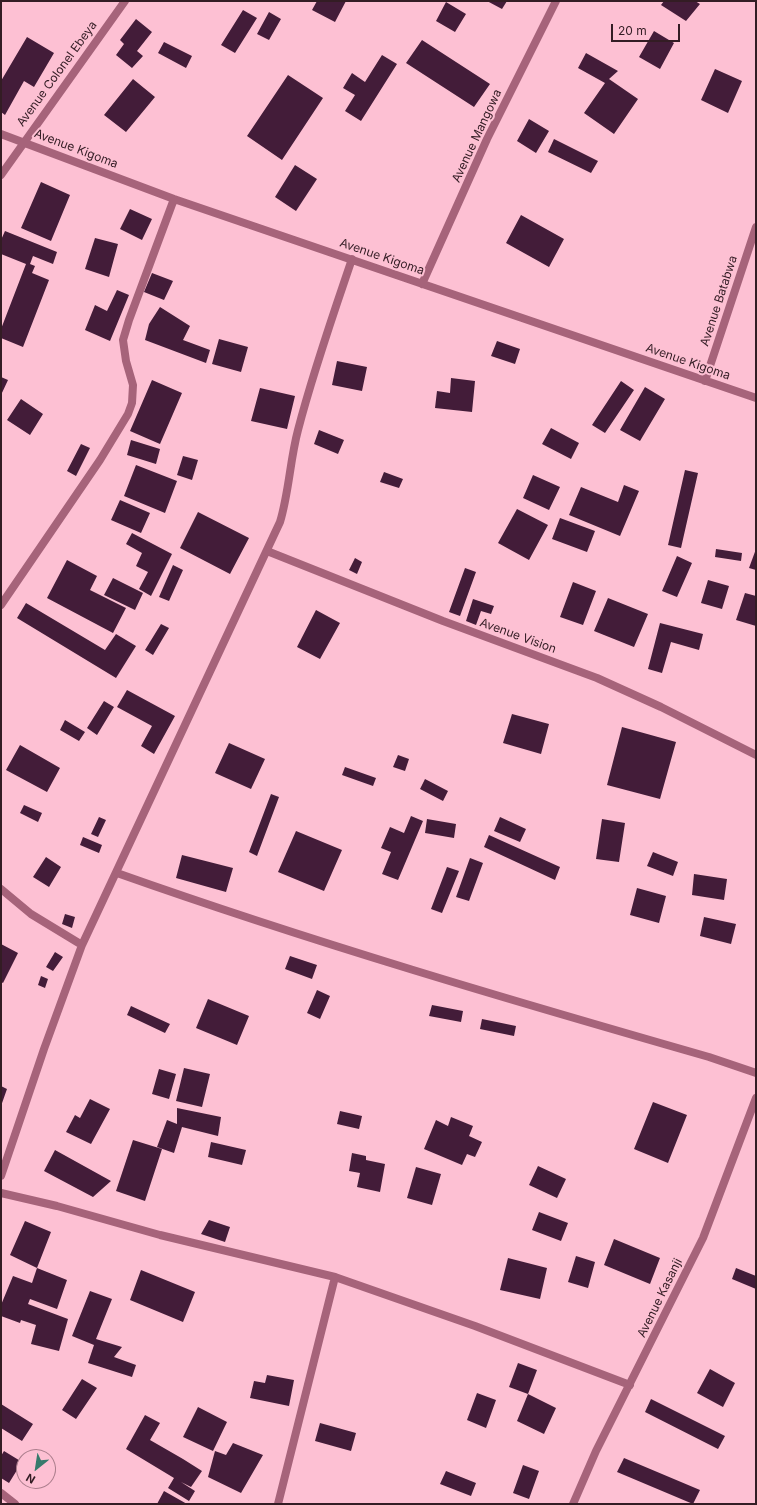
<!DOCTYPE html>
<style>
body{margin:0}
#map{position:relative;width:757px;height:1505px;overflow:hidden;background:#fdc0d3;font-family:Inter,sans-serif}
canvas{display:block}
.frame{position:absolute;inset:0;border:2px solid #331c24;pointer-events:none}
.north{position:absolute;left:16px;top:1449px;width:40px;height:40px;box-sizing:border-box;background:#fdc0d3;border:1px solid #ac7e8d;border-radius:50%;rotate:210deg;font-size:11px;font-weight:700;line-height:16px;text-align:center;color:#331c24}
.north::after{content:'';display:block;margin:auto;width:14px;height:18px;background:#377a6c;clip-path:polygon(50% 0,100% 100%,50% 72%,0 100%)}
.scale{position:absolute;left:611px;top:24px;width:69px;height:18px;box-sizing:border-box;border:2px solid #331c24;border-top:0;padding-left:5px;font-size:12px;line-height:14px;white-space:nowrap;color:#331c24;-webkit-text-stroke:3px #fdc0d3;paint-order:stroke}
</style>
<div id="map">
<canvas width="757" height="1505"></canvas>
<div class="frame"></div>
<div class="north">N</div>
<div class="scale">20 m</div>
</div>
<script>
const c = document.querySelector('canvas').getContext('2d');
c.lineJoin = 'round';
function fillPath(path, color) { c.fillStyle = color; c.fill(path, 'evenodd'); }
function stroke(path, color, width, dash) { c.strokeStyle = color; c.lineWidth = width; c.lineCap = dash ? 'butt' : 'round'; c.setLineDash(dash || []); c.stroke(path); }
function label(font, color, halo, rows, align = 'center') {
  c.font = font + ' Inter,sans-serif'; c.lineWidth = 4; c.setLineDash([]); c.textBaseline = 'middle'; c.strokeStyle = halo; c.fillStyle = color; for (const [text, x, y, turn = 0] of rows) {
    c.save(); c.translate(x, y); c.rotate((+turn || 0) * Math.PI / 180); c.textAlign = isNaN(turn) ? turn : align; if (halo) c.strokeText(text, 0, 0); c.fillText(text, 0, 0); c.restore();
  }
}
const building = new Path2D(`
 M317 1H346L335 22 312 10Z
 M487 1H507L502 9Z
 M664 1H695L700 4 686 21 661 5Z
 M446 2 466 14 455 32 436 21Z
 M243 10 257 18 235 53 221 45Z
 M269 12 281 19 269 40 257 34Z
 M136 19 152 32 137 51 143 56 132 68 116 55 124 44 120 40Z
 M654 31 674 43 660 69 639 57Z
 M27 37 54 53 34 87 24 81 5 115 1 112V81Z
 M422 40 490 84 474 107 406 63Z
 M164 42 192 56 186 68 158 53Z
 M586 53 618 71 609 79 638 99 614 134 584 113 605 83 578 68Z
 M382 55 397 64 361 121 345 111 355 95 343 88 352 73 365 82Z
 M715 69 742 81 728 113 701 100Z
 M288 75 323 98 282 160 247 136Z
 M133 79 155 97 126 132 104 115Z
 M529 119 549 131 536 153 517 141Z
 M554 139 598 161 591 173 548 152Z
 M295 165 317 179 296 211 275 197Z
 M41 182 70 195 51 241 21 228Z
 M130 209 152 219 142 240 120 229Z
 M521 215 564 239 549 267 506 243Z
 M5 231 57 252 53 264 33 256 30 264 35 266 32 273 49 280 23 347 1 338V329L26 264 1 254V240Z
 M95 238 118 244 109 277 85 269Z
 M152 273 173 281 164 300 144 292Z
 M117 290 129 295 110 341 85 330 95 305 107 311Z
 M160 307 190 326 183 340 210 350 206 363 145 340 149 324Z
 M219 339 248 347 241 372 212 364Z
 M497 341 520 349 515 364 491 356Z
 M337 361 367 367 362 391 332 385Z
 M1 377 8 380 1 395Z
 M451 378 475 381 472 412 435 408 437 391 450 393Z
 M152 380 182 393 160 444 130 431Z
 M621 381 634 390 605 433 592 425Z
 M645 387 665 399 640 441 620 430Z
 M260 388 295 396 287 429 251 421Z
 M21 399 43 414 30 435 7 420Z
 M551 428 579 443 571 459 542 444Z
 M319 430 344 440 338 454 314 444Z
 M131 440 160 449 156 464 127 455Z
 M81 444 90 448 76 476 67 471Z
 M183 456 198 460 192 480 177 475Z
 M136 465 177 481 165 513 124 496Z
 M685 470 698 473 681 548 668 545Z
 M384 472 403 479 399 488 380 482Z
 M533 475 560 487 549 510 523 498Z
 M624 485 639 491 620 536 569 515 581 487 618 502Z
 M120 500 150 513 141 533 111 520Z
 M517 509 548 525 529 560 498 543Z
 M198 512 249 538 230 574 180 548Z
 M560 518 595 531 587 552 552 539Z
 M132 533 172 554 151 596 139 589 148 572 136 566 142 553 126 544Z
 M716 549 742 553 741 561 715 557Z
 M756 549V570L749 568Z
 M677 556 692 563 677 597 662 591Z
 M355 558 362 562 357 574 349 570Z
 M67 560 97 576 90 590 126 608 113 633 47 598Z
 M173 565 183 570 169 601 159 597Z
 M465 568 476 572 460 616 449 612Z
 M113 578 143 593 135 610 104 595Z
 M708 580 729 586 722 609 701 603Z
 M573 582 596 591 583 625 560 617Z
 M745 593 756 596V626L736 620Z
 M608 598 648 614 634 647 594 631Z
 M473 599 494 606 491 614 481 611 476 625 466 621Z
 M26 603 105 650 116 634 136 646 116 678 17 618Z
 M316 610 340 623 320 659 297 647Z
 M660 623 703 634 699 650 671 642 662 673 648 669Z
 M161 624 169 628 153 655 145 650Z
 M127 690 175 716 154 754 141 746 152 726 117 707Z
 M104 701 114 707 97 735 87 728Z
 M512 714 549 724 541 754 503 743Z
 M65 720 85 732 79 741 60 730Z
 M622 727 676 742 660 799 607 785Z
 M229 743 265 759 251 789 215 773Z
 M20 745 60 768 47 792 6 770Z
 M398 755 409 759 405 771 393 767Z
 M345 767 376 778 373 786 342 775Z
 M425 779 448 791 443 801 420 789Z
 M271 794 279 797 257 856 249 852Z
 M24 805 42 813 38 822 20 813Z
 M411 816 423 821 398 880 382 874 391 852 381 848 390 827 404 833Z
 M99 817 106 820 98 837 91 834Z
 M500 817 526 829 520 842 494 831Z
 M427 819 456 824 454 838 425 833Z
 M602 819 625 823 619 862 596 859Z
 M296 831 342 850 324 891 278 872Z
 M489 835 560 867 555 880 484 847Z
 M83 837 102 845 99 853 80 845Z
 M653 852 678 862 673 876 647 866Z
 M182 855 233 868 226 892 176 878Z
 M46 857 61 867 49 887 33 877Z
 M470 858 483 863 469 901 456 897Z
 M447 867 459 871 442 913 431 909Z
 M694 874 727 879 724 900 692 895Z
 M637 888 666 896 659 923 630 915Z
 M65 914 75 917 72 928 62 924Z
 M704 917 736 924 731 944 700 936Z
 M1 944 18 953 3 983 1 982Z
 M55 952 63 957 53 971 46 967Z
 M290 956 317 965 312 979 285 969Z
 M41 976 48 979 45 988 38 985Z
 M317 990 330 996 320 1019 307 1013Z
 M208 999 249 1016 237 1045 196 1028Z
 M432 1005 463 1011 461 1022 429 1016Z
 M131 1006 170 1024 165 1033 127 1015Z
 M482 1019 516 1026 514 1036 480 1029Z
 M184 1068 210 1074 202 1107 176 1101Z
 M159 1069 176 1074 169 1099 152 1094Z
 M1 1086 7 1089 1 1106Z
 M90 1099 110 1109 91 1144 66 1132 75 1115 80 1118Z
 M653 1102 687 1115 668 1163 634 1149Z
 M177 1108 221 1117 218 1136 182 1127 174 1153 157 1147 167 1120 177 1124Z
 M340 1111 362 1116 359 1129 337 1124Z
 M451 1117 473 1126 469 1136 482 1142 475 1157 467 1154 462 1165 424 1149 436 1120 448 1126Z
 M133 1140 162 1149 145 1201 116 1191Z
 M211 1142 246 1150 242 1165 208 1157Z
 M55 1150 111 1181 93 1197 44 1171Z
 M352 1153 366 1156V1160L385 1164 380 1192 357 1187 360 1173 349 1171Z
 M538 1166 566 1179 557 1198 529 1185Z
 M416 1167 441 1174 432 1205 407 1198Z
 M539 1212 568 1223 561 1241 532 1230Z
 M209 1220 230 1227 225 1242 201 1234Z
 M25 1221 51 1232 37 1268 10 1255Z
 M614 1239 660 1258 650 1284 604 1265Z
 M576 1256 595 1262 588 1288 568 1282Z
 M508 1258 547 1268 540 1299 500 1290Z
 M37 1268 67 1280 57 1309 30 1299 28 1304 68 1319 59 1351 31 1344 36 1325 21 1320 20 1323 1 1316V1305L13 1276 32 1283Z
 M736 1268 756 1276V1289L732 1279Z
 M141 1270 195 1292 183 1322 130 1300Z
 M90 1291 112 1299 96 1339 122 1347 114 1357 136 1365 132 1377 88 1363 94 1345 72 1336Z
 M518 1363 537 1370 528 1394 509 1387Z
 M710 1369 735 1383 723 1407 697 1393Z
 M267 1375 294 1380 289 1406 250 1398 254 1381 265 1383Z
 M82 1379 97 1388 76 1419 62 1410Z
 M477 1393 496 1400 486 1428 467 1420Z
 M528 1394 556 1408 544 1434 517 1421Z
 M651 1399 725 1436 718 1449 645 1412Z
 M1 1404 33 1424 22 1441 1 1428Z
 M198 1407 227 1422 213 1451 183 1437Z
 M145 1415 160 1423 150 1440 183 1459 202 1471 191 1487 181 1482 195 1491 189 1501 168 1488 174 1478 126 1449Z
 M320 1423 356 1433 351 1451 315 1441Z
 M233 1443 263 1455 241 1493 208 1477 215 1451 226 1455Z
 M4 1451 22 1462 9 1483 1 1478V1456Z
 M624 1458 700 1490 693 1504 617 1472Z
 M523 1465 539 1471 529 1499 513 1493Z
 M446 1471 476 1483 471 1496 440 1484Z
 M164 1491 187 1504H157Z`);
const minor = new Path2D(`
 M1 134 174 199 756 398
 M1 175 125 1
 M422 284 487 139 556 1
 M705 381 756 227
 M267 551 443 621 597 678 661 707 756 755
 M1 605 100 460 128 414 132 403 133 385 126 361 123 340 129 320 174 199
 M117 873C312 942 510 1000 709 1057L756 1073
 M1 889 31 914 82 945
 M1 1176 44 1049 82 945 280 522C289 492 290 460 298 430 313 372 333 315 352 259
 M1 1193 57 1206 160 1235 335 1277 475 1326 630 1385
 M1 1493 15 1504
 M278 1504 335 1277
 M573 1504 596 1451 703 1238 756 1098`);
const streetNames = [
 ["Avenue Colonel Ebeya",57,74,-54],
 ["Avenue Mangowa",477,136,-65],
 ["Avenue Kigoma",76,149,21],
 ["Avenue Kigoma",382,257,19],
 ["Avenue Batabwa",719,301,-72],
 ["Avenue Kigoma",688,362,19],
 ["Avenue Vision",518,636,20],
 ["Avenue Kasanji",660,1298,-64]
];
fillPath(building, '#431c39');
stroke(minor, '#a6637a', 8);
label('12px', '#331c24', '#fdc0d3', streetNames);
</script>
